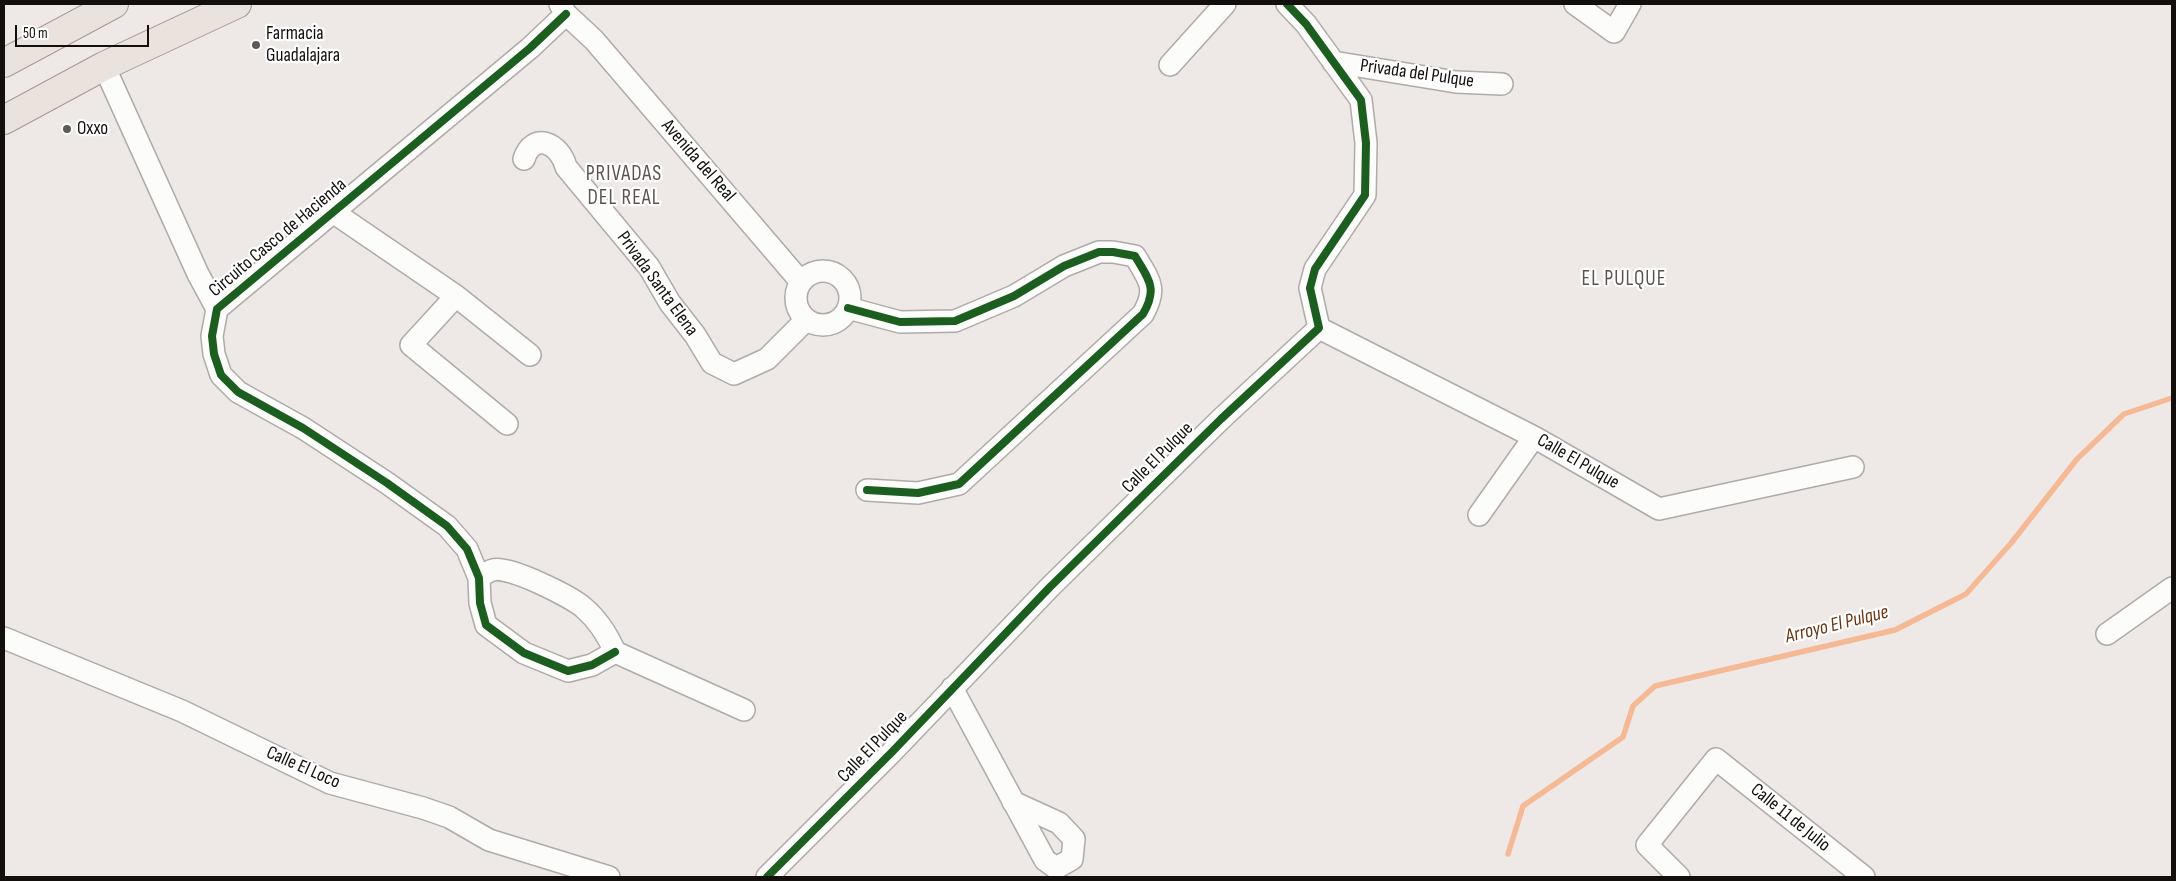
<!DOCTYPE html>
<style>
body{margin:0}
#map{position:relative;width:2176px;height:881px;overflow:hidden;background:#eee8e6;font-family:"Sofia Sans Condensed",sans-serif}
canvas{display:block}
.frame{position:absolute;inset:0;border:5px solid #120f0d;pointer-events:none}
.scale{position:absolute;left:15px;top:25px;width:134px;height:22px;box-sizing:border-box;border:2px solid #120f0d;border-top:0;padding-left:6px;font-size:15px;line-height:18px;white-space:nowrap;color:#120f0d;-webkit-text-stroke:4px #fff;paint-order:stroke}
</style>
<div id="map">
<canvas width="2176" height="881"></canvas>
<div class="frame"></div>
<div class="scale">50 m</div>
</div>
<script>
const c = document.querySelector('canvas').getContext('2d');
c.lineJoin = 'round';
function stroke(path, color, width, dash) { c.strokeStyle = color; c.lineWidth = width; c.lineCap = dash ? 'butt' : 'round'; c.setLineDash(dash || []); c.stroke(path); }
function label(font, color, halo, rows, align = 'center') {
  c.font = font + ' "Sofia Sans Condensed",sans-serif'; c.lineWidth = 4.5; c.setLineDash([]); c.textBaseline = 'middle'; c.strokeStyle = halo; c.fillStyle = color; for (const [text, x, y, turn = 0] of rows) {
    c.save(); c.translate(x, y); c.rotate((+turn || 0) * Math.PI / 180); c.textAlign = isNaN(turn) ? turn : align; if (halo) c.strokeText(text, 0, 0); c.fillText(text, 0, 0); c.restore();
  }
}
const stream = new Path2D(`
 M1508 854 1523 806 1623 737 1633 706 1655 686 1895 630 1966 594 2012 542 2077 459 2124 414 2172 398`);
const minor = new Path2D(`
 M560 4 566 14 594 40 801 282
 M1575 4 1614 32 1630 4
 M566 14 530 48 217 309 212 336 214 354 221 375 238 392 303 428 387 483 447 526 467 549 479 578 480 603 486 625 524 653 568 671 592 665 615 652
 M1333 62 1456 82 1502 84
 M1170 65 1225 4
 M104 66 198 274 217 309
 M524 159C533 131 560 143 566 167L649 267 670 303 695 335 712 363 734 374 767 359 806 320
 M333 212 456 296 530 355
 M796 298a27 27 0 1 1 54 0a27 27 0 1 1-54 0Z
 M456 296 411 345 507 424
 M848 308 900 322 955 321 1014 296 1064 266 1099 252H1113L1135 256C1149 280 1158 288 1143 314L959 484 918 493 867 490
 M1319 328 1534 437 1659 509 1853 467
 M1479 515 1534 437
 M479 578C483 575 488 571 493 570 508 565 572 597 584 608 598 620 608 636 615 652
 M2107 634 2172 588
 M4 638 182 711 330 783 423 808 449 817 489 840 609 877
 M615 652 744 710
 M952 688 1045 860 1056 868 1072 859 1074 839 1059 823 1013 802
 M767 877 892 752 1050 587 1221 419 1319 328 1310 288 1315 269 1365 195 1366 143 1361 100 1306 24 1287 4
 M1679 877 1647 845 1716 759 1864 877`);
const major = new Path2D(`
 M4 63 114 4
 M4 120 104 66 237 4`);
const cycleway = new Path2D(`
 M566 14 530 48 217 309 212 336 214 354 221 375 238 392 303 428 387 483 447 526 467 549 479 578 480 603 486 625 524 653 568 671 592 665 615 652
 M848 308 900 322 955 321 1014 296 1064 266 1099 252H1113L1135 256C1149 280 1158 288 1143 314L959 484 918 493 867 490
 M767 877 892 752 1050 587 1221 419 1319 328 1310 288 1315 269 1365 195 1366 143 1361 100 1306 24 1287 4`);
const markers = [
 [256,45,5,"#5f5b59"],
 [67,129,5,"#5f5b59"]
];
const poiNames = [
 ["Farmacia",266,34],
 ["Guadalajara",266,56],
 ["Oxxo",77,129]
];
const streetNames = [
 ["Privada del Pulque",1417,74,8],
 ["Avenida del Real",698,161,49],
 ["Circuito Casco de Hacienda",278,238,-40],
 ["Privada Santa Elena",657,284,54],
 ["Calle El Pulque",1158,458,-45],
 ["Calle El Pulque",1578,462,30],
 ["Calle El Pulque",873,747,-46],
 ["Calle El Loco",303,768,24],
 ["Calle 11 de Julio",1790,818,39]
];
const waterNames = [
 ["Arroyo El Pulque",1837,625,-14]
];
const quarterNames = [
 ["PRIVADAS",624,175],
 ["DEL REAL",624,199],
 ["EL PULQUE",1624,280]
];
stroke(stream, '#f6b995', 5.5);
stroke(minor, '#afaba9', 24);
stroke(major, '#a89990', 30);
stroke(minor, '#fcfcfb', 21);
stroke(major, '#eae2dd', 28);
stroke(cycleway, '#1b5e20', 8);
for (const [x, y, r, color] of markers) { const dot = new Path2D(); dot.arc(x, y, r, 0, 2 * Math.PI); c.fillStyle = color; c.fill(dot); stroke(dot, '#fff', 2); }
label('19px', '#120f0d', '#fff', poiNames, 'left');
label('19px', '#120f0d', '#fff', streetNames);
label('italic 20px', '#6b3510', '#fff', waterNames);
c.letterSpacing = '1px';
label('21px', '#5c5450', '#fff', quarterNames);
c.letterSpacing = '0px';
</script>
